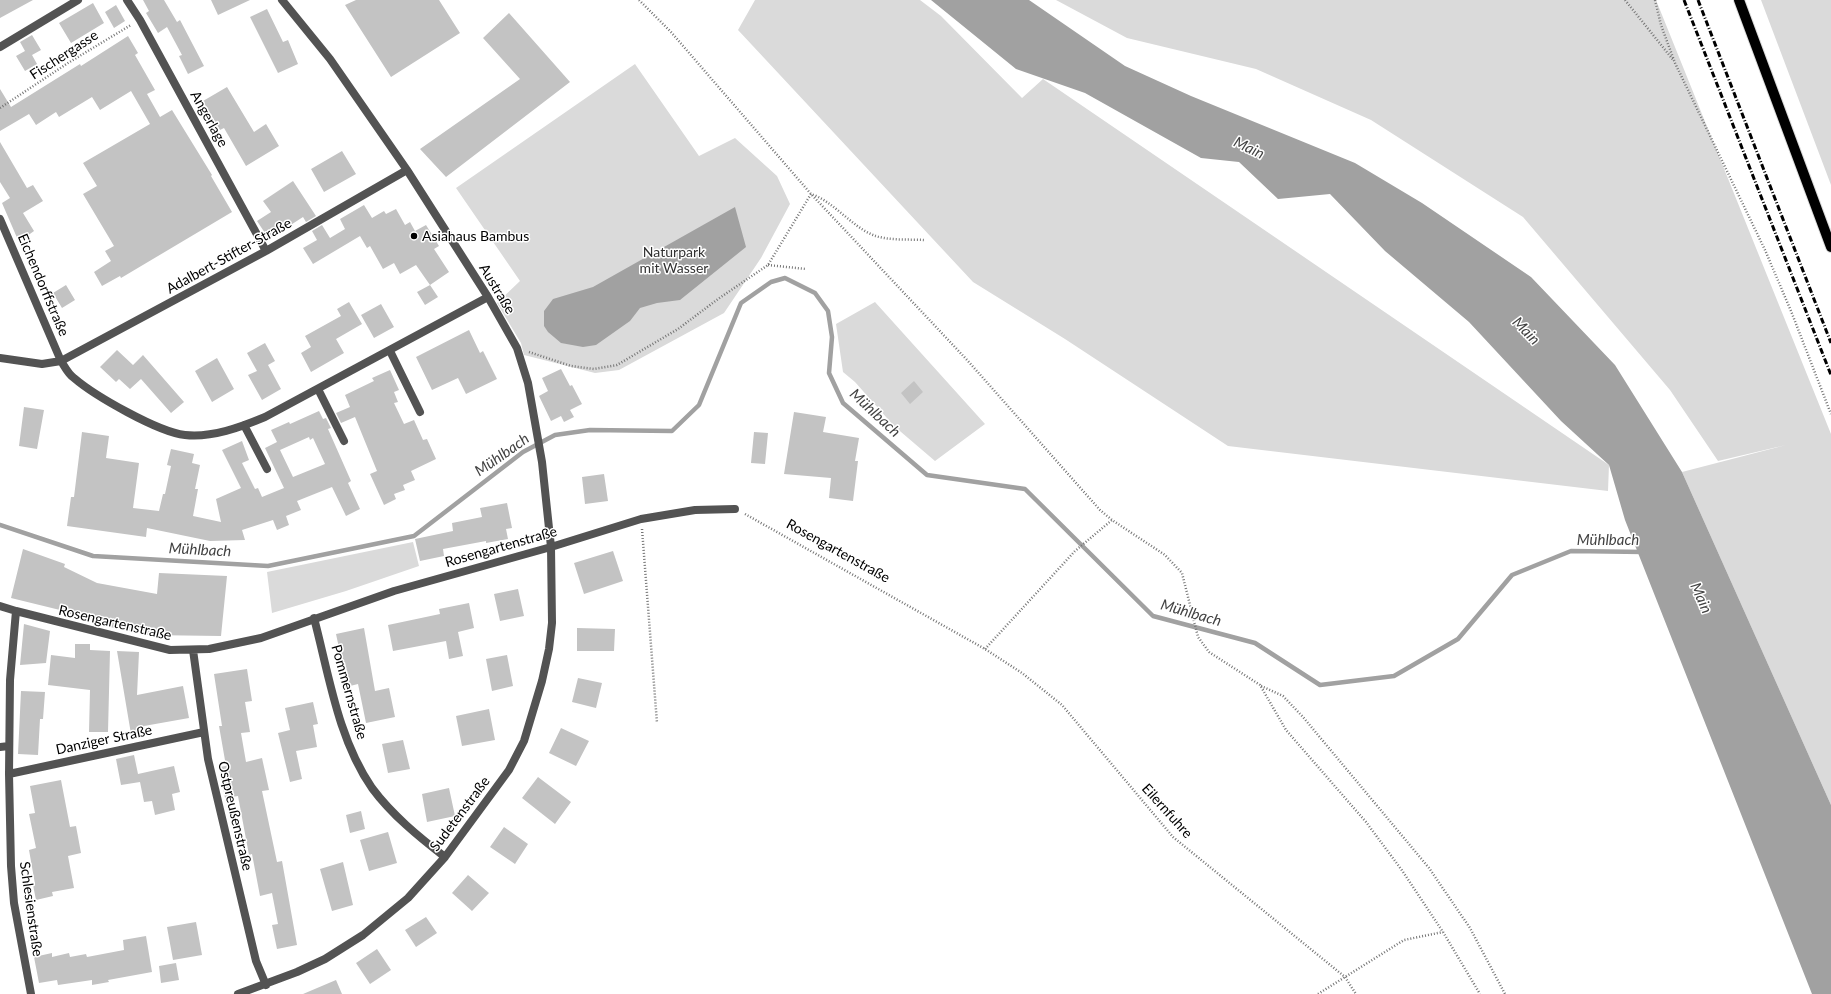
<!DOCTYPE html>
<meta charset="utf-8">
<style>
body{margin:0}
canvas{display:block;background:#fff}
</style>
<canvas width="1831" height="994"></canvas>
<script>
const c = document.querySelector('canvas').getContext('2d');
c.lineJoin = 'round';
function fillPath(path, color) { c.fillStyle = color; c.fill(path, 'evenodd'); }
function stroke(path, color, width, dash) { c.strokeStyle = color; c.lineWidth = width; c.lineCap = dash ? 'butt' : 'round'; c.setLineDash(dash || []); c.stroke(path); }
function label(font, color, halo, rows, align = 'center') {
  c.font = font + ' Lato,sans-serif'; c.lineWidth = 3; c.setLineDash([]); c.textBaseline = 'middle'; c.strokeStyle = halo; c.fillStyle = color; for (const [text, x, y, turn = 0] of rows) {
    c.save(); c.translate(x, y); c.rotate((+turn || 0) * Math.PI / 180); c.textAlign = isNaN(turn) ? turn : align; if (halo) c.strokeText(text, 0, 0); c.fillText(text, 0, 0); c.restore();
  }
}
const green = new Path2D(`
 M755 0H920L941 16 1022 98 1043 79 1609 465 1608 491 1228 446 1065 339 973 282 738 30Z
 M1056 0H1656L1831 434V805L1682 472 1786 445 1718 461 1670 390 1523 217 1371 120 1256 69 1127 38Z
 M1761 0H1831V185Z
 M635 64 699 156 735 138 777 176 790 204 761 258 724 313 619 370 595 373 524 355 521 343 497 303 520 281 456 188Z
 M875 302 985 424 935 461 894 426 855 382 843 372 836 324Z
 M413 542 419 566 346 591 272 613 267 572Z`);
const water = new Path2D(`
 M931 0H1029L1125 66 1191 96 1355 163 1422 203 1531 277 1615 365 1682 472 1831 805V994H1812L1625 520 1609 465 1561 421 1469 322 1385 251 1330 194 1278 199 1239 162 1201 158 1085 93 1016 69Z
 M735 207 746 247 680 300 657 303 640 308 630 321 596 345 583 347 561 343 548 332 544 326V311L553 299 593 287Z`);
const stream = new Path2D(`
 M0 525 93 556 268 566 414 536 523 452 555 435 590 430 672 431 699 405 741 303 771 282 785 278 815 293 828 311 832 337 829 373 843 403 927 475 1025 489 1153 616 1255 643 1320 685 1394 676 1458 639 1512 575 1571 551 1644 552`);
const building = new Path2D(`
 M0 0H33L0 18Z
 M143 0H164L177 22 180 20 204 66 188 74 179 56 182 55 167 27 158 33 146 13 149 11Z
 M211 0H250L218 15Z
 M356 0H439L460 33 391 77 345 5Z
 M93 3 104 23 71 43 59 23Z
 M116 5 125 21 114 28 105 12Z
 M267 9 283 42 288 40 298 64 278 73 250 17Z
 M509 13 570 82 446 177 420 149 520 79 483 38Z
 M32 35 41 50 32 55 37 64 25 71 16 56 25 51 20 42Z
 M128 36 138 53 135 55 155 90 147 94 160 117 172 110 212 175 211 176 232 212 121 278 120 276 102 286 94 272 111 261 105 251 114 246 83 194 97 186 83 163 150 124 131 91 100 110 92 97 59 117 56 112 36 125 29 114 0 131V89L11 107 80 64 81 66Z
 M227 87 254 132 266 124 279 146 246 166 224 128 220 130 203 101Z
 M0 142 27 188 33 185 43 201 23 213 34 231 23 239 18 240 2 203 10 198 0 182Z
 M342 151 356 174 324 192 311 169Z
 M293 181 316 216 306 222 303 217 269 239 257 221 271 212 263 201Z
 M364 205 372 218 384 211 386 214 396 209 405 225 410 222 415 231 426 225 439 246 434 249 449 272 430 285 416 265 400 274 394 263 383 269 370 246 367 248 360 236 313 264 303 248 317 240 312 231 322 225 330 238 345 229 340 219Z
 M66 285 75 300 62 308 53 293Z
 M430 285 438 297 425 305 417 292Z
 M349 302 362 324 336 339 344 353 311 372 301 353 311 347 305 336 341 316 337 309Z
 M381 304 394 327 374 338 361 315Z
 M469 330 480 353 483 351 497 379 466 394 458 378 432 390 416 357Z
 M265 343 275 361 268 365 281 389 262 400 248 375 257 371 247 353Z
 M117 350 133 365 143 355 184 402 171 413 141 379 130 389 119 379 116 382 100 367Z
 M217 358 234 389 212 402 195 371Z
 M561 369 570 386 572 385 582 404 570 410 574 417 564 422 561 416 551 421 539 396 548 391 542 378Z
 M390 370 399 390 394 392 398 402 394 403 404 424 414 420 423 440 427 439 436 459 411 471 415 480 403 485 405 490 394 494 396 499 384 505 370 474 377 471 355 417 341 423 336 413 350 407 345 395 374 381 372 378Z
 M914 381 923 392 910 404 901 393Z
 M24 407 44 410 37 449 19 446Z
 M319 411 323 419 326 418 331 428 328 429 351 481 348 483 360 509 346 516 332 487 297 501 301 510 286 516 289 525 277 530 273 520 242 530 245 540 210 541 147 528 146 537 67 526 71 497H74L82 432 109 436 106 458 139 463 133 508 159 511 163 494H165L171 466 167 465 171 449 194 454 192 463 200 465 195 489H198L193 516 221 522 216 499 241 488 222 450 242 441 249 460 242 463 255 489 258 488 262 497 284 488 265 448 277 442 271 430 289 422 290 424ZM309 437 310 440 313 438 325 464 293 477 280 450Z
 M794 412 826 417 823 432 859 438 855 461H858L853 501 829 498 831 478 784 474Z
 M754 432 768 433 765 464 751 463Z
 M604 474 608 501 585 504 582 477Z
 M507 503 512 528 506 529 508 539 486 543V541L443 549 444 556 420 561 415 539 453 531 452 523 482 517 480 508Z
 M23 549 65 564 64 567 97 583 157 594 159 573 227 576 221 636 148 635 96 624 97 619 59 612 60 610 11 598Z
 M613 551 623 581 584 594 574 563Z
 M518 589 524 616 500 621 494 594Z
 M469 603 474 628 458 632 463 656 449 659 446 641 393 651 388 625 440 614 439 609Z
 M24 624 50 631 46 663 20 665Z
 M364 628 375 691 389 688 395 717 366 723 358 684 350 686 345 662H342L336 634Z
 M577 628 615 629 614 651H577Z
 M75 644H90V650L110 651 108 732H89L90 690 48 685 51 655 75 658Z
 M117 651 139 652 137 695 183 686 189 718 144 726 145 732 131 734Z
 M507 655 513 686 492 691 486 659Z
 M247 669 252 701 245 702 250 732 241 733 246 762 262 758 269 790 262 791 277 862 282 861 297 945 277 949 272 925 278 924 272 893 260 896 252 854 249 855 238 796 225 798 219 767 226 766 219 726H222L214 674Z
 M578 678 602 683 596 708 572 702Z
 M21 691 45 692 43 719H40L38 755 18 754Z
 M313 702 318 724 313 725 317 747 296 751 302 779 290 782 278 733 290 730 285 708Z
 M489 709 495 740 462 746 456 716Z
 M561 728 589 741 576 766 549 753Z
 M403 740 410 769 388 773 382 744Z
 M134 755 138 774 174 766 180 792 172 794 175 810 155 815 152 801 144 802 140 782 121 785 116 759Z
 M538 777 571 802 555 824 522 798Z
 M61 780 70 827 76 826 81 853 68 856 74 888 52 892 53 896 36 900 33 885 35 884 29 850 36 848 29 814 35 813 30 786Z
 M449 788 455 816 427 822 422 794Z
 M361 811 365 829 350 833 346 815Z
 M504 827 528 844 515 864 490 847Z
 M388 832 397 863 369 871 360 840Z
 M343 862 353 905 332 911 320 869Z
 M468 875 489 893 472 911 452 893Z
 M426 917 437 933 416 947 405 930Z
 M196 922 202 955 173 960 167 927Z
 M146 936 152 972 108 980 109 982 92 985V980L58 985 57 980 39 983 34 957 52 953V957L69 953 70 957 86 954 87 957 124 950 123 940Z
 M377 949 391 970 370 984 356 963Z
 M176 963 179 980 161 983 159 966Z
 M336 980 342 994H303Z`);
const path = new Path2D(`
 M639 0 671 32 811 194 968 361 1100 510 1112 520 1165 555 1182 573 1198 637 1209 652 1260 685 1286 730 1366 822 1401 869 1443 932 1480 994
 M1625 0 1674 61
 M1655 0 1661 25 1675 63 1765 250 1791 311 1831 414
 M0 108 68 63 131 25
 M768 265 806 269
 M529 352 571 366 594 369 617 365 678 329 718 299 768 265 811 194C833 201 851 226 873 235 888 241 909 239 925 240
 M745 514 985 649 1022 673 1062 705 1173 837 1345 977 1356 994
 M642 529 657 723
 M985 649 1075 551 1112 520
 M1261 686 1283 696 1303 717 1429 868 1470 928 1505 994
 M1318 994 1404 940 1443 932`);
const street = new Path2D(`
 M127 0 140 20 266 251
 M0 47 78 0
 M0 219 61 361 266 251 407 170
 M390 351 420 412
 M0 358 42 364 61 361C65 367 68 374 74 378 95 396 158 432 185 435 212 438 241 427 265 417L488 297
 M318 389 344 441
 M244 425 267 469
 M0 606 16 611 170 650 209 649 261 638 394 591 551 547 641 519 695 510 735 509
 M16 611 10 680 9 774 11 866 14 903 31 994
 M314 618C329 675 338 739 372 788 392 815 419 837 445 857
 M193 650 208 759 256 961 266 985
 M0 747 9 746
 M9 774 204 732
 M238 994 297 972 325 959 363 935 408 898 445 857 509 770 524 741 542 681 549 649 552 623 551 547 542 462 528 383 517 348 488 297 407 170 330 59 282 0`);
const primary = new Path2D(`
 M1739 0 1831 247`);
const rail = new Path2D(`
 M1684 0 1831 375
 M1698 0 1831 343`);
const markers = [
 [414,236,4,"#000"]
];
const streetNames = [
 ["Fischergasse",64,55,-33],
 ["Angerlage",209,119,61],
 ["Adalbert-Stifter-Straße",229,256,-29],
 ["Eichendorffstraße",43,285,67],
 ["Austraße",497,289,59],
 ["Rosengartenstraße",501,547,-16],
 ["Rosengartenstraße",838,551,29],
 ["Rosengartenstraße",115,623,13],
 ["Pommernstraße",349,692,74],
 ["Danziger Straße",104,740,-12],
 ["Eilernfuhre",1167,811,48],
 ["Sudetenstraße",460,814,-53],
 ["Ostpreußenstraße",235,816,77],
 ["Schlesienstraße",31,909,82]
];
const poiNames = [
 ["Asiahaus Bambus",422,236]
];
const parkNames = [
 ["Naturpark",674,252],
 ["mit Wasser",674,268]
];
const waterNames = [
 ["Main",1249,148,26],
 ["Main",1526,331,46],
 ["Mühlbach",875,413,43],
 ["Mühlbach",502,455,-35],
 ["Mühlbach",1608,540],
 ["Mühlbach",200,550,3],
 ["Main",1701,598,66],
 ["Mühlbach",1191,613,16]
];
fillPath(green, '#dadada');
fillPath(water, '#a1a1a1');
stroke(stream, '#a1a1a1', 4.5);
fillPath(building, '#c3c3c3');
stroke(primary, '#dbdbdb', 12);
stroke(path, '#757575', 2.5, [1, 2]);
stroke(street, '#535353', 8);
stroke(primary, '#000', 10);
stroke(rail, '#000', 3, [6, 2, 1, 2]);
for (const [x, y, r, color] of markers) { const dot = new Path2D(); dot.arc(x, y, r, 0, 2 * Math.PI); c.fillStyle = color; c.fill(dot); stroke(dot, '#fff', 1.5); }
label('14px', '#000', '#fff', streetNames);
label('14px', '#000', '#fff', poiNames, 'left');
label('14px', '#313131', '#fff', parkNames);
label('italic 15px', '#424242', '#fff', waterNames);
</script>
